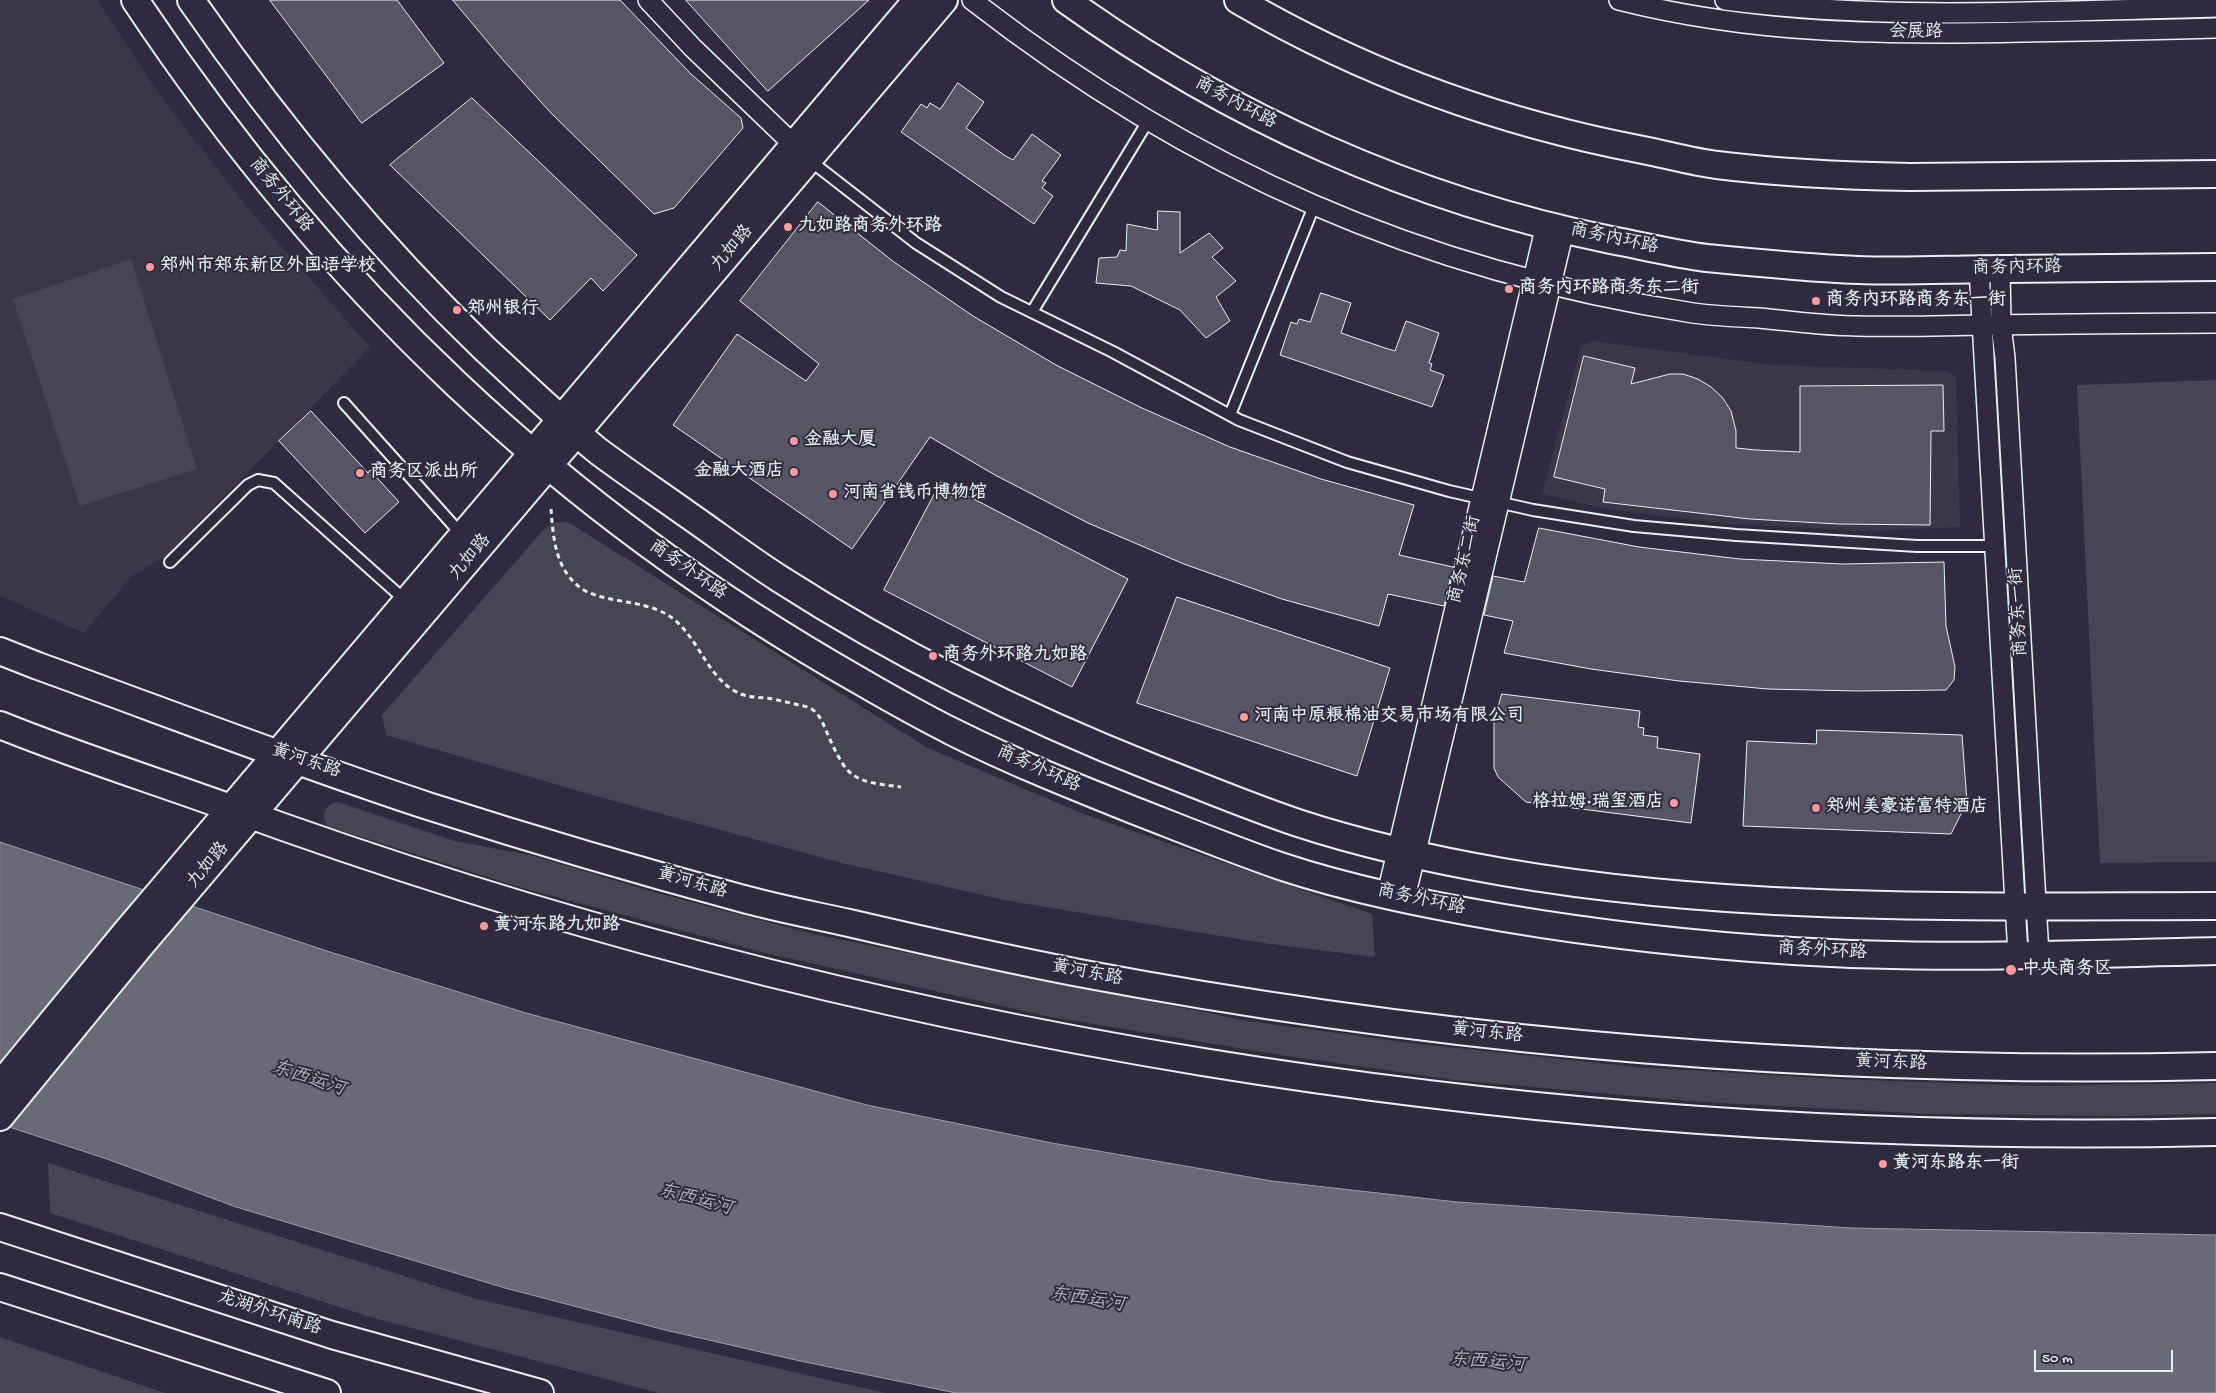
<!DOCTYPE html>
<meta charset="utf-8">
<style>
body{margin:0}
#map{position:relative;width:2216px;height:1393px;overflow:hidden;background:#2f2a3d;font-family:"Gochi Hand",sans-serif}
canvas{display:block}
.scale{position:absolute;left:2034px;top:1350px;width:139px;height:22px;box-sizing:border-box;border:2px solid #e8f1f8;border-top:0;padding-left:6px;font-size:15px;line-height:18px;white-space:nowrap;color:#e8f1f8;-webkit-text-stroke:4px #2f2a3d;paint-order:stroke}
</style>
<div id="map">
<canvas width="2216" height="1393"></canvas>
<div class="scale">50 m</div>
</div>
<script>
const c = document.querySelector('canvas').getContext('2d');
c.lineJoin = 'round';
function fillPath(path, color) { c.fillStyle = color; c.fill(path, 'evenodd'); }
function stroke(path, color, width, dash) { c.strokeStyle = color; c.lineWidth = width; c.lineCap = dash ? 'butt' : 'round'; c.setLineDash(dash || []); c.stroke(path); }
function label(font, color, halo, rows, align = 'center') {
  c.font = font + ' "Gochi Hand","LXGW WenKai TC",sans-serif'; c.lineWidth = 4; c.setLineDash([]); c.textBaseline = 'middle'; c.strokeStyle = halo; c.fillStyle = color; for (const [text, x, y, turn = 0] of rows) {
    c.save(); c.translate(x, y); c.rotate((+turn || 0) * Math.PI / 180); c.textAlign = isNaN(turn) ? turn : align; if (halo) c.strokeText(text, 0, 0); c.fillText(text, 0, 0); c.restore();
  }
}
const built = new Path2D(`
 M0 0H97L161 97 252 213 370 347 167 555 132 576 84 633 0 596Z
 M1592 341 1772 365 1949 371 1956 378 1960 527 1866 531 1727 524 1612 510 1542 494 1581 346Z`);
const green = new Path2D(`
 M131 259 197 469 80 506 13 299Z
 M2216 380V862L2100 863 2077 385Z
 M568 522 926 747 1084 814 1372 914 1375 957 1263 943 1009 901 842 863 596 796 386 735 382 715 545 528 552 523Z
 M338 802 455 841 534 856 657 893 813 934 1248 1021 1418 1044 1637 1067 1837 1079 2035 1086 2216 1083V1114L2122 1116 1930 1114 1700 1102 1455 1080 1280 1055 1051 1017 765 953 519 887 327 826 324 818 325 810 331 804Z
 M48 1163 477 1299 885 1393H659L370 1317 50 1213Z
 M0 1337 165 1393H0Z`);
const water = new Path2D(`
 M0 842 327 951 526 1013 867 1105 1052 1143 1272 1181 1457 1202 1851 1228 2216 1235V1393H956L800 1361 665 1330 505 1288 236 1207 107 1159 0 1124Z`);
const building = new Path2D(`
 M270 0H397L444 63 362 123Z
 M453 0H620L691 74 741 118 743 128 674 208 654 214 551 113 503 60Z
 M686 0H869L768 91Z
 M958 83 984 102 966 128 1004 155 1013 160 1032 134 1061 155 1042 181 1046 183 1042 188 1053 196 1034 224 901 132 921 104 927 108 930 103 940 109Z
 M472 98 637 255 603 291 591 278 550 320 390 165Z
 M818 202 894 262 973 316 1056 365 1142 408 1230 447 1321 479 1414 505 1399 555 1453 567 1444 606 1388 594 1379 626 1282 599 1184 564 1088 523 995 475 930 437 852 549 673 425 737 334 806 381 819 364 740 301Z
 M1158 211 1180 212V253L1209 233 1223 248 1212 257 1236 281 1216 297 1230 321 1206 338 1180 310 1131 286 1096 283 1099 258 1117 257 1120 250 1126 251 1127 224 1157 230Z
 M1321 293 1351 303 1341 333 1385 348 1395 351 1406 321 1439 333 1429 363 1432 364 1430 370 1444 375 1432 407 1280 355 1291 322 1297 324 1299 319 1310 322Z
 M1584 356 1635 368 1631 384 1670 374H1683L1698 379 1711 387 1722 397 1731 411 1736 431V448L1756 450 1800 452V386L1943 385 1944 431H1931L1930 525 1838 524 1750 519 1603 502 1605 489 1554 477Z
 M311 411 368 473 370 470 399 502 365 533 279 441Z
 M941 482 1128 579 1072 687 884 590Z
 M1539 528 1639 547 1740 559 1842 564 1944 562 1946 626 1955 667 1954 680 1946 690 1857 691 1768 689 1679 681 1591 669 1504 653 1513 621 1484 615 1493 576 1524 582Z
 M1177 597 1390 668 1357 776 1137 703Z
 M1502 694 1640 711 1638 727 1644 728 1643 735 1658 737 1657 748 1700 754 1691 823 1526 802 1498 777 1494 768V723Z
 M1817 730 1962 735 1967 802 1951 834 1743 826 1747 741 1816 744Z`);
const path = new Path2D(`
 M551 509C553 536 555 566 577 585 596 603 641 599 666 614 696 631 704 672 733 690 744 697 753 697 765 698 775 699 785 702 795 704 801 706 808 706 813 710 821 716 824 726 828 735 848 780 853 781 901 787`);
const lane = new Path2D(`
 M808 159 916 243 1001 297 1113 352 1239 420 1347 462 1449 491 1533 510 1634 526 1736 535 1917 546H1994
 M1032 312 1148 121
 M344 403 462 535
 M1230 415 1314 206
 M170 562 248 485 258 480 274 483 406 601`);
const street = new Path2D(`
 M648 0 693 48 794 145
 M972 0C1189 169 1421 271 1693 313 1715 316 1737 317 1759 318 1792 321 1825 326 1858 326 1900 327 1942 326 1984 325 2061 324 2139 323 2216 323
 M1619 0C1753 34 1885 35 2022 32 2087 31 2151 30 2216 28
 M1725 0C1887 21 2053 11 2216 7
 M1979 269 2018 955
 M2000 269 2001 325 2005 358 2039 955
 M1387 894 1546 225
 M1405 898 1564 230`);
const secondary = new Path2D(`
 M135 0C325 286 560 511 860 681 891 699 923 717 955 733 1013 762 1073 786 1133 810 1182 829 1231 849 1280 866 1352 890 1429 905 1504 918 1599 934 1696 945 1793 951 1933 960 2075 954 2216 951
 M191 0C278 126 375 243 485 349 522 383 559 419 598 451 626 472 656 492 684 512 716 534 747 558 780 579 900 656 1024 717 1156 769 1203 787 1250 807 1298 823 1365 845 1434 860 1503 872 1739 913 1978 906 2216 906
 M1066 0C1229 117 1414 200 1611 240 1643 246 1675 254 1707 258 1757 263 1808 268 1858 270 1906 272 1955 269 2004 269 2074 268 2145 267 2216 267
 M1238 0C1363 73 1501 123 1643 150 1668 155 1693 162 1717 165 1781 173 1846 176 1910 177L2216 174
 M0 651 38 666C168 713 297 763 428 806 531 839 636 870 740 898 776 908 813 915 849 923 926 941 1002 958 1079 973 1454 1044 1835 1075 2216 1066
 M0 725C74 755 150 779 225 806 860 1039 1540 1148 2216 1132
 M0 1085 126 932 917 0
 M0 1117 141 945 944 0
 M0 1227 332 1335 540 1393
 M0 1287 327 1393`);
const markers = [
 [788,227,5,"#ff9aa2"],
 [150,267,5,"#ff9aa2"],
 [1509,289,5,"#ff9aa2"],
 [1816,301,5,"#ff9aa2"],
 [457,310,5,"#ff9aa2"],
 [794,441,5,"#ff9aa2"],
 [794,472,5,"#ff9aa2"],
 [360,473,5,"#ff9aa2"],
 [833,494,5,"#ff9aa2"],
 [933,656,5,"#ff9aa2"],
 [1244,717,5,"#ff9aa2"],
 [1674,803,5,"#ff9aa2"],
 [1816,808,5,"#ff9aa2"],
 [484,926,5,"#ff9aa2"],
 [2011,970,6,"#ff9aa2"],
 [1883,1164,5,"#ff9aa2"]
];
const streetNames = [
 ["会展路",1916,33],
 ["商务内环路",1235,104,28],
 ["商务外环路",280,196,51],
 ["商务内环路",1614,240,12],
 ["九如路",733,249,-50],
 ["商务内环路",2017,269,-1],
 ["九如路",471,558,-50],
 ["商务东二街",1466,560,-77],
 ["商务外环路",687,571,35],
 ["商务东一街",2020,612,-93],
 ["黄河东路",306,762,19],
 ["商务外环路",1038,770,24],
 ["九如路",209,866,-50],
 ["黄河东路",692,884,16],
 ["商务外环路",1421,901,12],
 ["商务外环路",1822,952,3],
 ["黄河东路",1087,974,11],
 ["黄河东路",1487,1034,6],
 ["黄河东路",1891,1064,2],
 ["龙湖外环南路",269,1314,18]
];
const poiNames = [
 ["九如路商务外环路",798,227],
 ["郑州市郑东新区外国语学校",160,267],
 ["商务内环路商务东二街",1519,289],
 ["商务内环路商务东一街",1826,301],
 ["郑州银行",467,310],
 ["金融大厦",804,441],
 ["金融大酒店",784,472,"right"],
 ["商务区派出所",370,473],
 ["河南省钱币博物馆",843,494],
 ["商务外环路九如路",943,656],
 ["河南中原粮棉油交易市场有限公司",1254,717],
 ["格拉姆·瑞玺酒店",1664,803,"right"],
 ["郑州美豪诺富特酒店",1826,808],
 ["黄河东路九如路",494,926],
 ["中央商务区",2022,970],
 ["黄河东路东一街",1893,1164]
];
const waterNames = [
 ["东西运河",308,1080,18],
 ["东西运河",695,1201,15],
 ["东西运河",1087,1301,9],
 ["东西运河",1487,1364,5]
];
fillPath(built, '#3b3749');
fillPath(green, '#464455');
fillPath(water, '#696978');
stroke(water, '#9c9fab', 1);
fillPath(building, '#575565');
stroke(building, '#e8f1f8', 1);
stroke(lane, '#e8f1f8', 14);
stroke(street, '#e8f1f8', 22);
stroke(secondary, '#e8f1f8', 30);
stroke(path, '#e8f1f8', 3, [5, 4]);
stroke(lane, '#2f2a3d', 10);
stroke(street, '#2f2a3d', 19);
stroke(secondary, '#2f2a3d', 26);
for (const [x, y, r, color] of markers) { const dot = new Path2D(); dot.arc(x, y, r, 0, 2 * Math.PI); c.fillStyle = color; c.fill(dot); stroke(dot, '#2f2a3d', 2); }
label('18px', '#e8f1f8', '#2f2a3d', streetNames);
label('bold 18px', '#e8f1f8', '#2f2a3d', poiNames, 'left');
label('italic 19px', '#afb4be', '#2f2a3d', waterNames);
</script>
